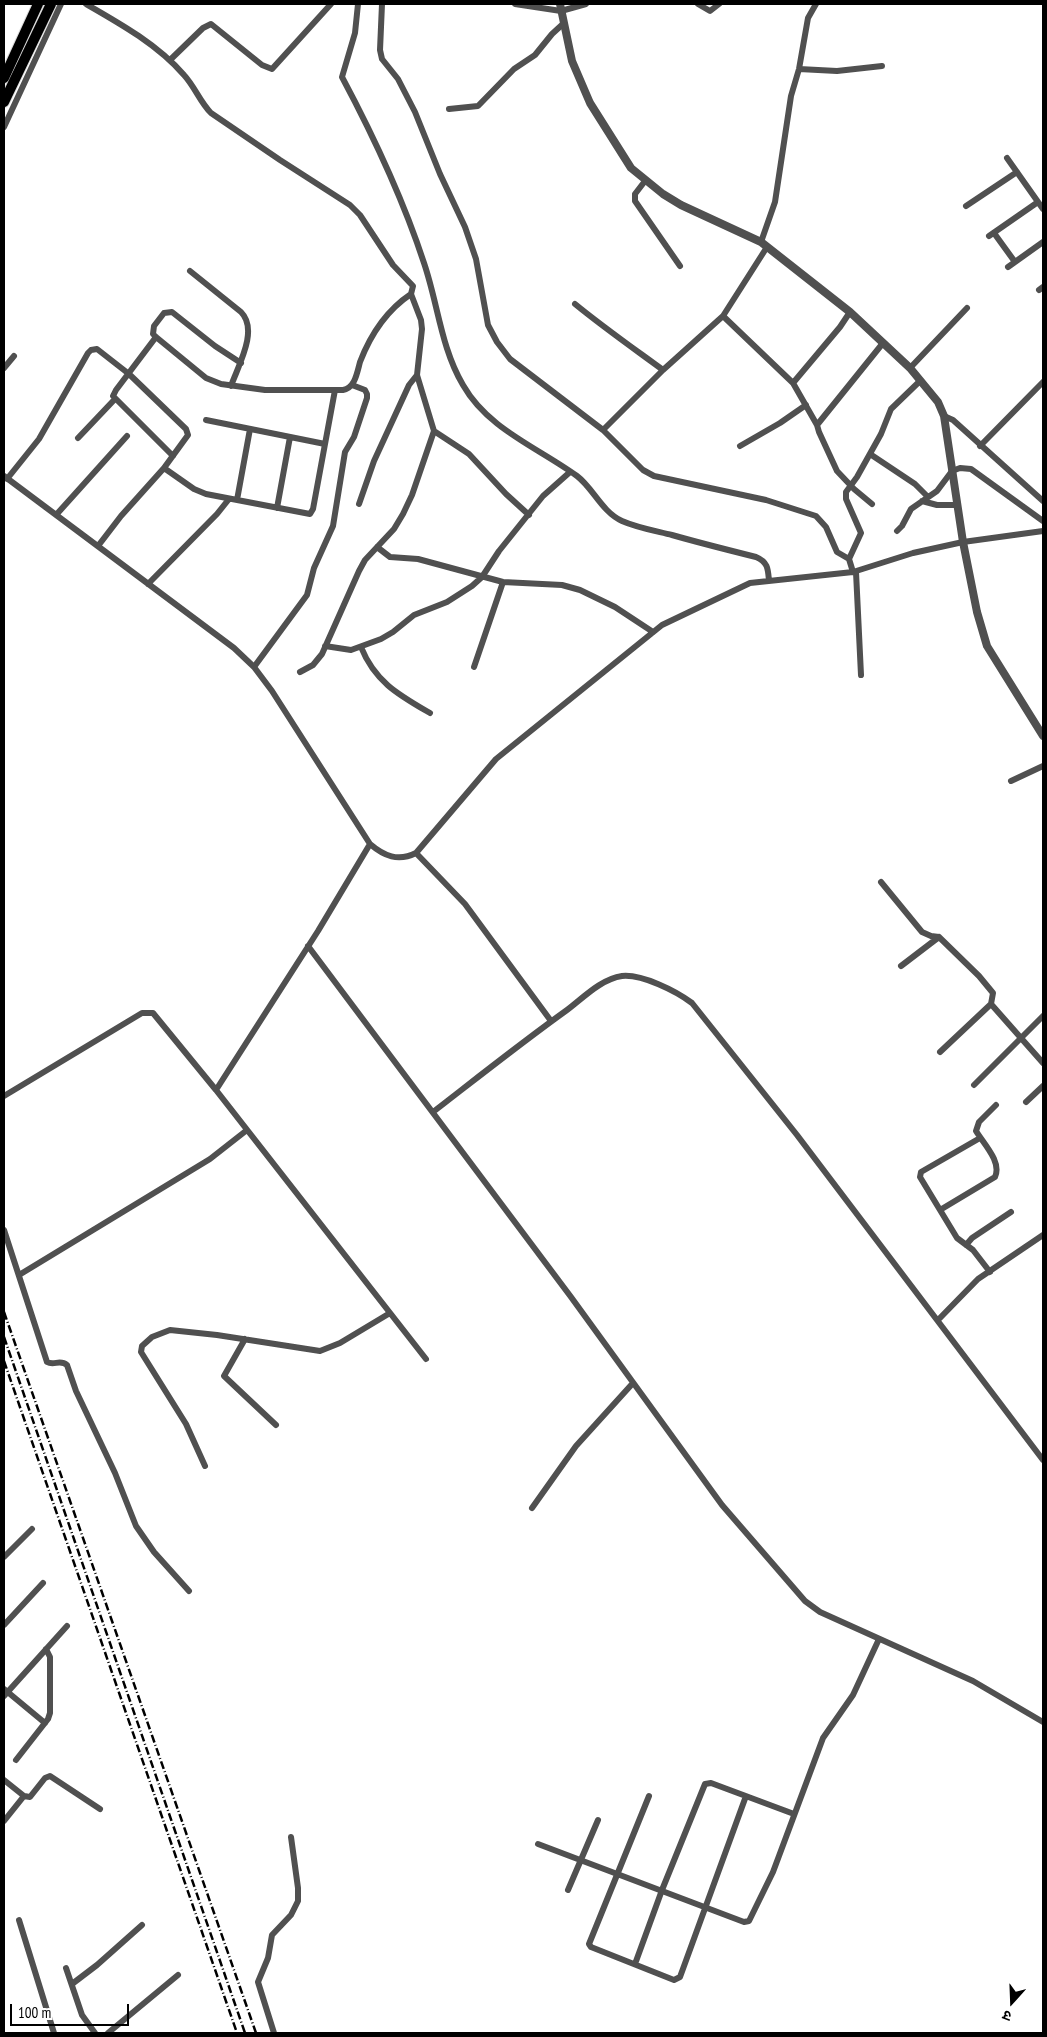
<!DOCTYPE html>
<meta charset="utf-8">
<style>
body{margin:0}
#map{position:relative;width:1047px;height:2037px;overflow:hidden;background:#fff;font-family:"PT Sans Narrow","Noto Sans Devanagari",sans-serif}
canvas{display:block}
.frame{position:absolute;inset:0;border:5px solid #000;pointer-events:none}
.north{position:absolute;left:987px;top:1977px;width:50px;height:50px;-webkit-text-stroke:4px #fff;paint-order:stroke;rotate:200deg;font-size:14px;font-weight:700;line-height:20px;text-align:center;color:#000}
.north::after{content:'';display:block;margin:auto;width:18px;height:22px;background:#000;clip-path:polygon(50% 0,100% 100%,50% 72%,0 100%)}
.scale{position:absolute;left:10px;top:2004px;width:119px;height:22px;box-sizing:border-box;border:2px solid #000;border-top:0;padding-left:6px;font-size:15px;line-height:18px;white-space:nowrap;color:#000;-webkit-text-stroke:4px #fff;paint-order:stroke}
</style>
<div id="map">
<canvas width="1047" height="2037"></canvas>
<div class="frame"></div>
<div class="north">उ</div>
<div class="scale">100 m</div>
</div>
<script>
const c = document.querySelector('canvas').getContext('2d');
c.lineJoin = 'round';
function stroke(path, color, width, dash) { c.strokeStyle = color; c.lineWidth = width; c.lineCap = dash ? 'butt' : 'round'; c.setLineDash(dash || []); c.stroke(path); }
const minor = new Path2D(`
 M86 4C121 24 158 45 184 75 195 87 200 102 211 113L280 160 350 205 360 215 393 265 413 286 411 294C387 310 370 336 360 362 357 373 355 388 343 390H265L221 384 206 378 156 337 153 334 154 326 164 313 172 312 215 346 241 363
 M358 4 355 33 342 77C374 137 403 199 424 263 438 304 441 348 463 385 488 429 537 447 577 476 593 488 602 512 622 521 638 528 656 531 672 535 700 543 728 550 756 557 768 562 768 569 769 581
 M382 4 380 50 382 59 398 79 415 112 440 174 465 227 476 259 488 325 497 342 510 359 603 430 643 470 654 476 766 500 816 516 826 527 837 552 849 559 853 572
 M515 4 561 11 586 4
 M698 4 710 11 719 4
 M170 60 203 28 211 24 262 65 272 69 331 4
 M799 69 837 71 882 66
 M449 109 478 106 514 69 535 55 552 34 564 23
 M4 127 61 4
 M1007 158 1043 209
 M645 181 635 194V201L680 266
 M966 206 1017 172
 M994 233 1015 262
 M989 236 1038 202
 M761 242 775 202 791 96 799 69 808 18 816 4
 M1008 267 1043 242
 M190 271 241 312C259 330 238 366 231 386
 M1039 290 1043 287
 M575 304C603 327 633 348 663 370
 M723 316 793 383 817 425 819 432 837 471 854 489 872 504
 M156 337 116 390 113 396 173 456
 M4 368 14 356
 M910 368 967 308
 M793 383 840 327 850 312
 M944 416 953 420 1043 501
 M206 420 325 444
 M817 425 883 343
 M603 430 663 370 723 316 767 247
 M434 431 469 454 506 494 529 515
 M78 438 115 399
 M740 446 780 423 806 405
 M980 446 1043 382
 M870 454 915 484 928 497
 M164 468 194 489 206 494 310 514 313 509 335 390
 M4 476 234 648 254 667 272 691 370 844C384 856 398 862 416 853L496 759 662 625 750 583 853 572 913 553 963 542 1043 531
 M7 479 39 439 88 353 91 350 97 349 129 374 186 429 188 435 164 468 121 516 98 546
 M237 500 250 429
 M922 501 937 505H957
 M359 504 374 461 409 385 417 375
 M277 508 290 437
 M56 515 127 436
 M897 531 902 526 911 509 937 491 952 471 960 468 971 469 1043 521
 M377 547 390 557 418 559 503 582 562 585 580 590 615 607 653 632
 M849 559 861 533 846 499V492L857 477 881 434 891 409 920 381
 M856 572 861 675
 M148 584 217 514 229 499
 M325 646 351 650 381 639 393 632 414 615 447 602 472 586 482 577 499 551 543 496 570 472
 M361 647C375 682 399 695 430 713
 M254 667 307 595 314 568 333 526 345 452 354 437 367 398V394L365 390 352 385
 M474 667 503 582
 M300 672 313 665 322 654 359 571 365 560 394 529 403 514 412 495 434 431 417 375 422 329 421 320 411 294
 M1011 781 1043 766
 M416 853 465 904 551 1021
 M881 882 922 932 931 936 939 937 979 976 993 993 991 1004 1043 1063
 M308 946 571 1297 722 1505 805 1601 820 1612 973 1681 1043 1722
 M901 966 939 937
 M940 1052 991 1004
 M974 1085 1043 1016
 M216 1090 318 931 370 844
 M4 1096 142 1013H153L216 1090 426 1359
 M1026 1102 1043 1086
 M433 1112C477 1078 521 1043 567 1010 583 998 601 979 622 976 642 974 676 991 692 1003L797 1135 1043 1460
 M980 1138 921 1172 920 1177 957 1238 973 1250 990 1272
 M940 1210 995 1177C1002 1162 984 1144 976 1131L979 1122 996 1105
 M4 1230 47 1362C54 1366 60 1359 67 1365L76 1391 115 1473 136 1526 154 1552 189 1591
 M966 1245 972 1238 1011 1212
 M19 1275 210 1159 247 1130
 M938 1320 978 1279 1043 1235
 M245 1339 224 1376 276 1425
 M205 1466 186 1424 141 1352 142 1346 152 1337 170 1330 217 1335 320 1351 340 1343 390 1313
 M532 1508 576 1446 633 1383
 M4 1557 32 1529
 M4 1625 43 1583
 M4 1689 45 1723
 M4 1696 67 1626
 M16 1760 48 1719 50 1713V1657L46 1649
 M4 1780 24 1796 30 1797 45 1778 50 1776 100 1809
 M649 1796 589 1944 591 1947 674 1980 680 1977 746 1796
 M4 1821 24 1796
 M538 1844 744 1922 749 1921 773 1872 823 1738 853 1695 879 1639
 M568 1890 598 1820
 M19 1920 54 2033
 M635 1964 662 1890 705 1784 711 1783 794 1814
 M66 1968 82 2015 95 2033
 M72 1984 97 1965 142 1925
 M108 2033 178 1975
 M274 2033 258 1982 268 1958 272 1935 291 1915 298 1901V1888L291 1837`);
const tertiary = new Path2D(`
 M560 4 572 61 590 103 631 168 663 194 681 205 761 242 850 312 910 368 938 402 944 416 963 542 977 612 987 646 1043 736`);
const primary = new Path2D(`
 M4 78 38 4
 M4 102 51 4`);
const rail = new Path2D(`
 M4 1312 256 2033
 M4 1337 245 2033
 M4 1361 237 2033`);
stroke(primary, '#dbdbdb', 12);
stroke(minor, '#505050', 6);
stroke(tertiary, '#505050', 8);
stroke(primary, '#000', 10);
stroke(rail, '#000', 2.5, [8, 2.5, 1, 2.5]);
</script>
